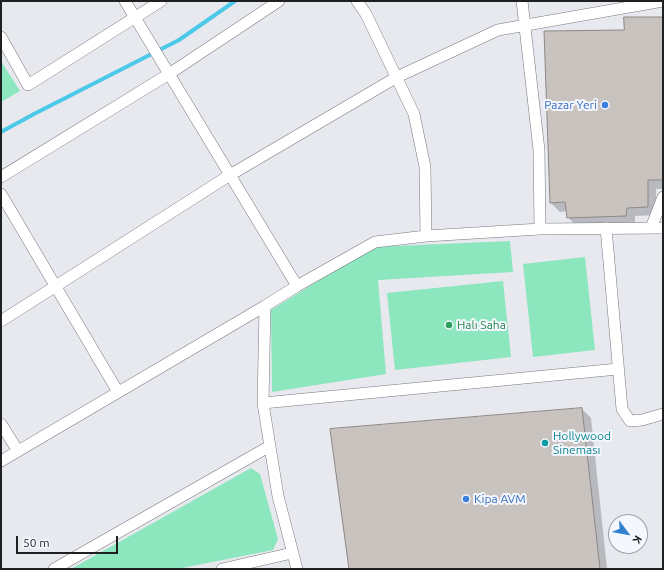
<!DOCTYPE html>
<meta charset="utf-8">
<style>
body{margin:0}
#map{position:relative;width:664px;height:570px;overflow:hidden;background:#e7e9ef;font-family:Ubuntu,sans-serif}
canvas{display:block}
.frame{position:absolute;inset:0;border:2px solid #1f2022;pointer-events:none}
.north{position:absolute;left:608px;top:514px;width:40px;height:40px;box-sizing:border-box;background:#f4f7fd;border:1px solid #9fa1a5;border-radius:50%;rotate:122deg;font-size:11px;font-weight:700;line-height:16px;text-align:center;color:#1f2022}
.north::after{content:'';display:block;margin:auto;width:14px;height:18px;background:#3082d1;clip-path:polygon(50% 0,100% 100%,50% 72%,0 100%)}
.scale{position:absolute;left:16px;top:536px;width:102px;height:18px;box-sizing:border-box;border:2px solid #1f2022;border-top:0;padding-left:5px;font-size:12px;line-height:14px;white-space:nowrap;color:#1f2022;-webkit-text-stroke:3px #f4f7fd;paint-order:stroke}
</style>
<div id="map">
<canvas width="664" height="570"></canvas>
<div class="frame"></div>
<div class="north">K</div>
<div class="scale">50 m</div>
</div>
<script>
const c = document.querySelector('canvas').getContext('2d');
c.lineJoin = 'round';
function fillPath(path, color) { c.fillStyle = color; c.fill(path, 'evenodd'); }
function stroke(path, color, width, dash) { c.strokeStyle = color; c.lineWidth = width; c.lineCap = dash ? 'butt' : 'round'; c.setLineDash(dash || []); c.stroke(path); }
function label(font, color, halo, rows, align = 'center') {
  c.font = font + ' Ubuntu,sans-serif'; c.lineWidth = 4; c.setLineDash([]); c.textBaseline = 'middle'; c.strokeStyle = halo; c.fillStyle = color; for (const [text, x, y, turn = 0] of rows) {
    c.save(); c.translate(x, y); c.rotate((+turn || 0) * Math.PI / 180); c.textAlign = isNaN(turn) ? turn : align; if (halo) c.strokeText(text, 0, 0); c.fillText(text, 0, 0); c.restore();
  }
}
const green = new Path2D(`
 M1 61 20 91 1 102Z
 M510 241 513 272 378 280 386 374 272 392 271 310 373 247Z
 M585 257 595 350 533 357 523 264Z
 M503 281 511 357 395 370 387 293Z
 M251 468 260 474 278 539 273 550 177 569H71Z`);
const shadow = new Path2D(`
 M663 18V189H656V215L635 216V225L577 227 568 217 567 211 560 212 551 203 625 31Z
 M582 409 591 418 607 569H350Z`);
const stream = new Path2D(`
 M1 132 34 114 179 40 235 1`);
const building = new Path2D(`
 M624 17H663V180H648V207L627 208 626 216 567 218 565 202 550 203 544 31 624 30Z
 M582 408 600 569H349L330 429Z`);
const minor = new Path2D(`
 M125 1 297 286
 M357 1 366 14 414 114 425 167 426 236
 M522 1 539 150 540 229
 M1 37 28 85 161 1
 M1 177 169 74 279 1
 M1 194 118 392
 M606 228 622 409 630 421 642 420 663 414
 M651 228 663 197
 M265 306 263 403 278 496 297 569
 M1 321 230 175 397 77 498 30 663 1
 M263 403 618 369
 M1 424 18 451
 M1 461 265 306 297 286 375 242 426 236 540 229 663 228
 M54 569 270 446
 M222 569 292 553`);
const markers = [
 [605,105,4,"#3f7fe0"],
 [449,325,4,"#2e9e5b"],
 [545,443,4,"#0f9aa8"],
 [466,499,4,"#3f7fe0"]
];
const shopNames = [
 ["Pazar Yeri",597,105],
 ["Kipa AVM",474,499,"left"]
];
const leisureNames = [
 ["Halı Saha",457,325]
];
const cultureNames = [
 ["Hollywood",553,436],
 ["Sineması",553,450]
];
fillPath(green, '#8ce6be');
fillPath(shadow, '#0003');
stroke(stream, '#4cc8e9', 4);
fillPath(building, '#c9c3bf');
stroke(building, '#8d8784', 1);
stroke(minor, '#76797e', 12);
stroke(minor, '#fff', 11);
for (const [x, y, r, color] of markers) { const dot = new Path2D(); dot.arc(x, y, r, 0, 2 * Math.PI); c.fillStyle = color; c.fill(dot); stroke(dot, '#f4f7fd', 1.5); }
label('12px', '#366cbe', '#f4f7fd', shopNames, 'right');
label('12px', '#27864d', '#f4f7fd', leisureNames, 'left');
label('12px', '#0d838f', '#f4f7fd', cultureNames, 'left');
</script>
